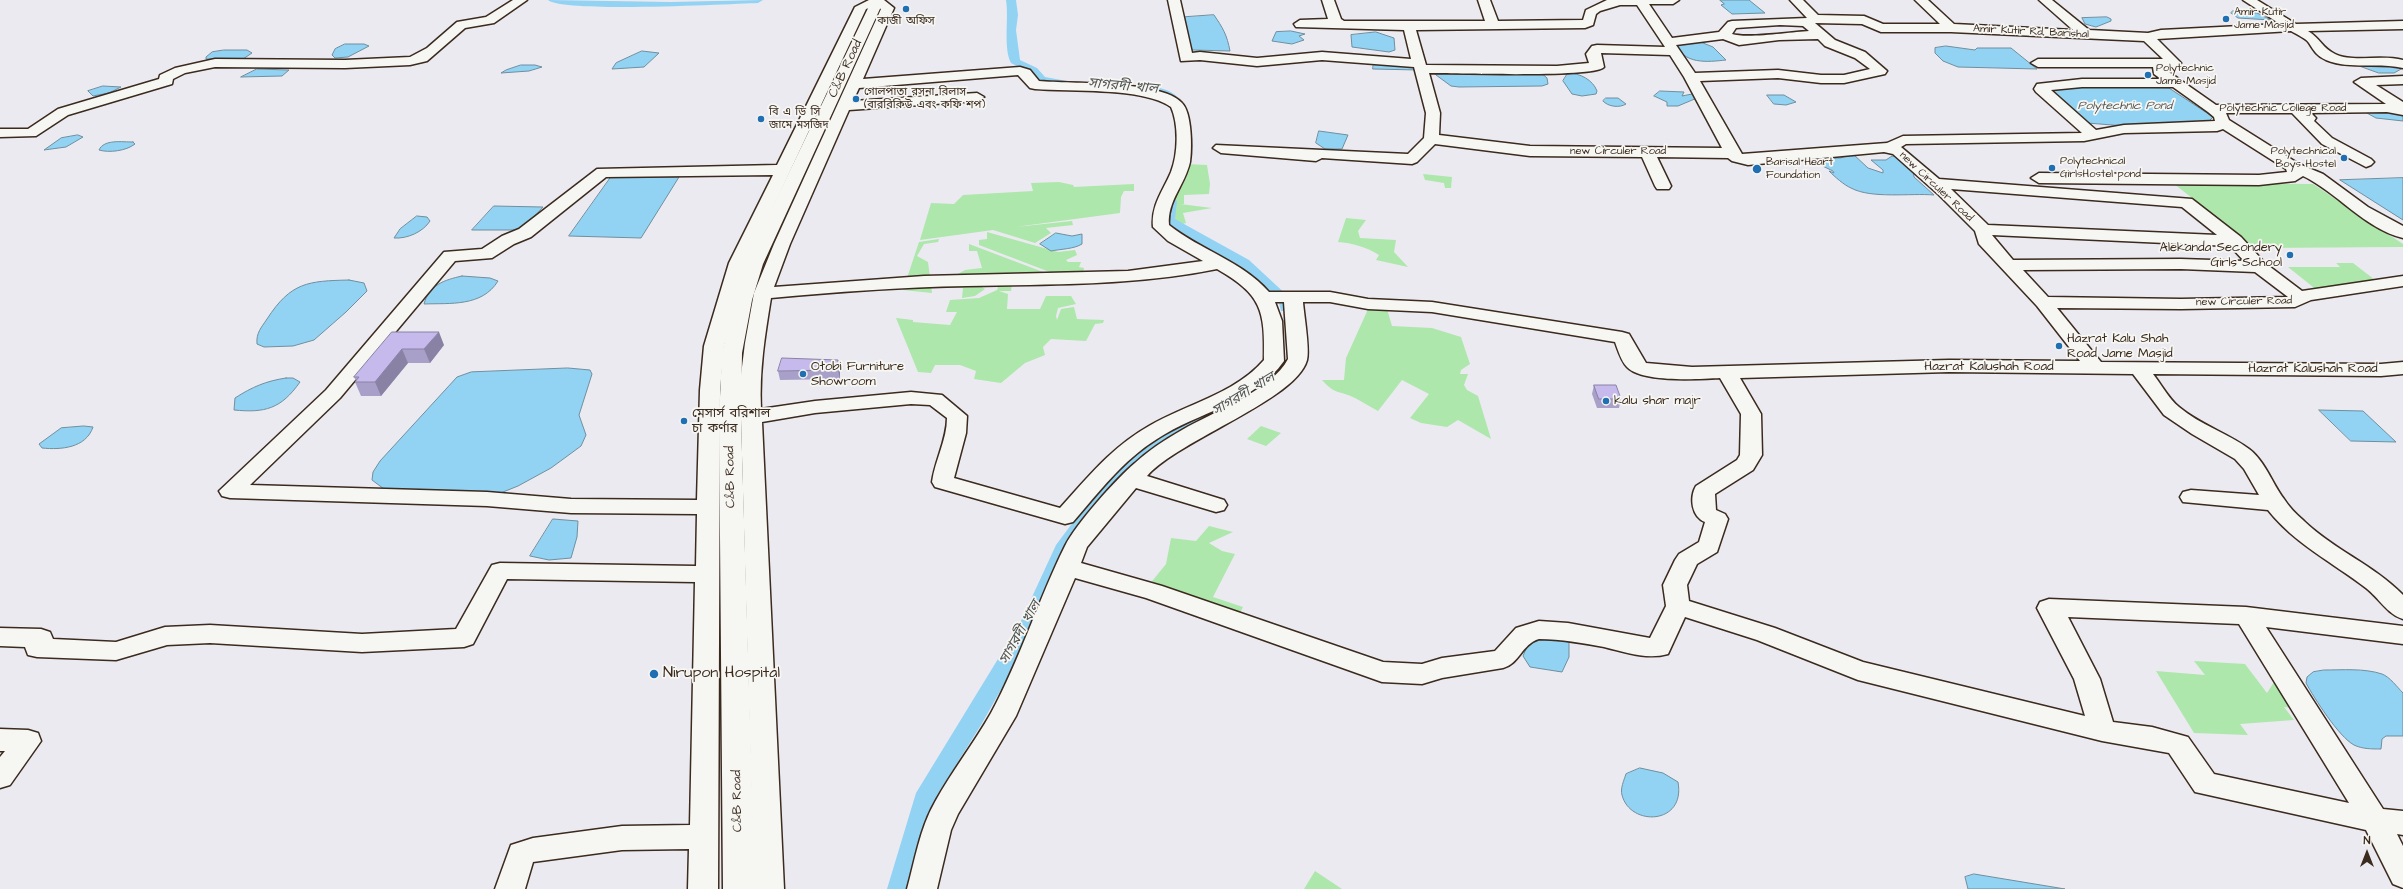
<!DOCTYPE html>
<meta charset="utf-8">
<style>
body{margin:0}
#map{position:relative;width:2403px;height:889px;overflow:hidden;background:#eceaf1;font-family:"Architects Daughter",sans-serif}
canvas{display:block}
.north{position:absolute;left:2347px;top:833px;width:40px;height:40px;-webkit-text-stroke:3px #f6f6f2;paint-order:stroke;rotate:0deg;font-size:11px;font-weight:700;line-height:16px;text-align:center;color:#3b2a1e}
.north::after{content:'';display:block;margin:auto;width:14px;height:18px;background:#3b2a1e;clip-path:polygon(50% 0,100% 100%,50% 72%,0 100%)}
</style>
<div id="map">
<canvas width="2403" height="889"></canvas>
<div class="north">N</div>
</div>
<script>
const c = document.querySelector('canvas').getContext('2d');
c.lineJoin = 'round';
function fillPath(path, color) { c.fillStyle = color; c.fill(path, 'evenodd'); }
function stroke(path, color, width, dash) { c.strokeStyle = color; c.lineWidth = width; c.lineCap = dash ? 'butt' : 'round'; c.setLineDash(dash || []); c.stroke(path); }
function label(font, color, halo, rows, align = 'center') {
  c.font = font + ' "Architects Daughter","Noto Sans Bengali",sans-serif'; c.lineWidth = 3.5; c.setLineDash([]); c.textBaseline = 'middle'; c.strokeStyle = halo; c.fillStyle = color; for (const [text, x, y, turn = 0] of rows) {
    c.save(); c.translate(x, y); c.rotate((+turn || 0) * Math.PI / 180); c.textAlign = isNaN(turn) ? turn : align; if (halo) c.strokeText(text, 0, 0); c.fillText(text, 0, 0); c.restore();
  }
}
const green = new Path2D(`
 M1186 164 1207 165 1210 184 1209 194 1184 195V204H1180L1212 208 1183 213 1186 223 1183 224 1169 217V204Z
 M1423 174 1452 177 1451 188H1445L1444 183 1425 180Z
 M1059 182 1073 185 1074 187 1134 184V191H1124L1121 197 1120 213 1015 227 1072 221 1073 225 1046 228 1051 233 1035 243 993 230 920 240 931 203 954 204 963 195 1033 191 1031 183Z
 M2173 183 2313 184 2403 244V247L2255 248Z
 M1346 218 1366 220 1358 231 1360 238 1396 240 1394 252 1408 267 1376 260 1379 255C1367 247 1352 243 1338 242Z
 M987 232 1058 252 1075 250 1077 255 1066 260 1068 262H1081L1079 267 1084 268 1083 274 1068 279 979 245V240L987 239Z
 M939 239 938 242 924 244 917 256 928 262 932 293 903 290 919 242Z
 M969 244 1067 281V285H1012L1011 291H999L1008 294 1007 309H1040L1046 296H1071L1076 304 1058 308 1056 316 1057 320 1061 309 1074 307 1077 319 1104 320 1103 323 1095 324 1086 341 1051 339 1043 347 1045 355 1025 363 1001 383 974 379 976 371 960 365H935L931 373 918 372 896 318 913 320V322L950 325 957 312H946L950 300 979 298 997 290 998 288 992 281 982 287 985 289 975 296 962 298 963 288H938L949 279 965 270 982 268 977 251H969Z
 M2336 263H2353L2379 283 2318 291 2288 267H2340Z
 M1369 307 1387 309 1392 326 1432 328 1461 337 1470 364 1461 370 1460 374H1468L1464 385 1467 390 1478 396 1491 439 1458 420 1447 427 1421 423 1410 418 1429 394 1402 380 1378 411C1370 407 1363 402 1355 398 1339 390 1335 395 1322 380H1344L1346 358Z
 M1261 426 1281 433 1266 446 1247 439Z
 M1209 526 1233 532 1209 543 1222 551 1235 554 1213 597 1243 607 1237 619 1149 585 1166 564 1171 538 1196 541Z
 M2194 661 2245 664 2267 693 2274 682 2295 708 2284 707 2294 720 2240 724 2248 735 2194 733 2156 671 2205 675Z
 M1315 871 1342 889H1304Z`);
const water = new Path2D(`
 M1720 0H1749L1765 13 1732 14 1721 5 1724 4Z
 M2233 11 2257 13 2271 20 2238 18 2231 13Z
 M1214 15C1223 28 1227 35 1230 51L1192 50 1182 20 1185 17Z
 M2107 17 2111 19V21L2096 27 2085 24 2082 18Z
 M1291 31 1305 34 1299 36 1304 40 1292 44 1272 41 1276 32Z
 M1376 32 1394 38 1395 50 1389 52 1352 47 1351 35Z
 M1698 41 1713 47 1726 60C1708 62 1683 65 1675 43Z
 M345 44H364L369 46 348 57 335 58 332 55 335 49Z
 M1946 46 1975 50 1977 48H2011L2037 69 1958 67 1943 61 1935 53V48Z
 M224 50H247L252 53 243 59H206V57L212 52Z
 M642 51 659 53 644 67 612 69 616 63Z
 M1374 62 1411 65 1418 70 1373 69Z
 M2354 64 2403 67V68L2394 73H2379Z
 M521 65H535L542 67 529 71 501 73 506 70Z
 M257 69 289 70 282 76 241 77Z
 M1540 72 1547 78 1548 84 1542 86 1459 87 1451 86 1436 75 1435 73Z
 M1568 73C1580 73 1593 80 1597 91L1596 94 1582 96 1572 94 1563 81Z
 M103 86 121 87 109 93 93 96 88 91Z
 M2104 86 2169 88 2213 117 2208 122 2125 126 2087 123 2047 90Z
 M1660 91 1684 92 1682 96 1692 94 1697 98 1678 106H1667V102L1654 96Z
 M1767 95H1784L1796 102 1786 105 1774 104Z
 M1606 98H1618L1626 104C1620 108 1608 107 1603 101Z
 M2374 111 2403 114V121L2376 118 2365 112Z
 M1319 131 1348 135 1342 149H1325L1316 143Z
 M78 135 83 137 66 147 44 150 61 138Z
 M133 142 135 144C126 151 109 153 99 150 104 139 122 142 133 142Z
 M1853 154 1868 168 1883 173V170L1871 160H1886L1892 156 1897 157 1913 170 1914 177 1934 195C1911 193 1871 199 1851 188 1844 185 1835 177 1829 171L1834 173 1833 171 1810 160 1814 158H1840Z
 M611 177H679L641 238 569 236Z
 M2403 178V220L2340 180Z
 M494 206 543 207 522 230H472Z
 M417 216 427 217 430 221C423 232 407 239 394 238L400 229Z
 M1056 233 1072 236 1082 234V244C1074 249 1061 249 1051 251L1040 244Z
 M462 276 490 278 498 281C482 307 450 303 424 304 429 285 444 280 462 276Z
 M349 280 364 283 367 291 346 312 314 340 293 346 264 347 257 344C256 333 261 328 267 319 291 282 308 281 349 280Z
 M568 368 590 370 592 374 579 415 586 435 581 446 551 468 518 486 498 494 388 492 372 480 373 472 380 461 457 377 471 372Z
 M286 378H293L300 382C281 409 265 413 234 410L235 398C252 387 266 381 286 378Z
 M2319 410 2363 411 2396 442 2351 441Z
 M84 426 93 427C86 448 61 450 42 448L39 444 61 428Z
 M553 519 578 521 577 537 571 558 549 560 530 556Z
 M1569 633V657L1562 672 1530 667 1523 656 1531 637Z
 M2324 670C2342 670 2364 668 2382 674 2390 677 2397 687 2403 693V736H2386L2382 739 2381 749C2372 749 2362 749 2354 745 2339 737 2314 698 2306 683L2307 677 2313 672Z
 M1640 768 1663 773 1678 782C1686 825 1630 827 1622 795 1620 789 1624 780 1626 774Z
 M1974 874 2065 889H1968L1965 877Z`);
const canal = new Path2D(`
 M548 0 670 2 763 0 758 3C731 4 561 13 548 0Z
 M1006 0H1016L1018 15 1016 30 1020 60 1037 68 1045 77 1072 82V86L1037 82 1030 73 1011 63C1003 48 1009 18 1006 0Z
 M1135 86C1161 87 1175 87 1188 112L1183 115 1179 114C1160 86 1159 98 1131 91V87Z
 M1171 197 1177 201 1175 219 1249 260 1291 299 1293 308 1291 311H1281L1279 303 1239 266 1164 224 1162 221 1165 201Z
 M1285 361 1292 365 1287 374 1260 393 1147 459 1115 490 1070 551 1038 624 981 725 937 795 909 889H887L916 793 1020 623 1056 545 1103 482 1135 451 1250 387 1276 368 1280 362Z`);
const minor = new Path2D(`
 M513 0H527L494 23 465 28 427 61 410 65 345 68 215 67 185 73 173 79 172 84 68 115 36 136 0 137V129H28L58 109 159 79 160 75 175 68 215 59 345 60 410 57 427 48 457 22 486 17Z
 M869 0H884L894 8 863 79 1020 67 1030 70 1039 81C1070 84 1162 80 1182 103 1192 113 1192 149 1190 162 1185 185 1167 201 1169 225 1200 250 1242 261 1269 292H1330L1368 299 1432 302 1622 332 1629 334 1646 363 1692 367 1949 360 2080 361 2037 306 1979 244 1975 231 1939 195 1893 154 1884 152 1748 165 1732 161 1728 158 1657 157 1671 186 1669 189H1657L1655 186 1642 157 1530 156 1435 144 1417 162 1412 164 1322 158 1316 161 1221 153 1213 148 1216 145 1408 154 1424 138 1426 113 1414 67 1322 60 1257 66 1200 60 1181 61 1168 0H1180L1192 53 1200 52 1257 58 1322 52 1411 59 1404 30 1296 27 1294 24 1300 20 1328 19 1322 0H1334L1341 19 1344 21H1485L1478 0H1490L1498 21 1583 20 1586 10 1607 0H1679L1673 4H1649L1672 38 1719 32 1728 22 1732 21 1807 18 1790 0H1803L1818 15 1864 16 1883 24H1940L1915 0H1928L1954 24 2073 30 2039 0H2052L2089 30 2148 33 2161 30 2280 24 2243 0H2257L2296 24 2403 21V29L2308 31C2321 39 2322 48 2335 54 2354 63 2381 54 2403 60V68C2378 62 2351 70 2326 60 2317 56 2314 51 2309 43 2307 39 2296 34 2291 31L2157 39 2181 63 2179 66 2166 70 2216 105 2386 104 2354 82 2361 78 2403 76V84L2376 85 2403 102V115L2387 112 2311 113 2316 118 2314 121 2332 138 2371 159 2374 162 2371 165 2366 167 2322 144 2292 113H2226L2229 120 2299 164 2323 174 2368 207 2403 226V238C2365 229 2337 192 2303 176L2295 181 2259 185 2039 183 2031 178 2039 173 2259 175 2287 172 2286 169 2223 129 2217 131 2124 133 2084 141 1906 144 1901 147 1939 179 2192 199 2241 237 2265 263 2302 291 2403 276V286L2311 300 2295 307 2181 309 2057 308 2101 362 2381 364 2403 362V374L2381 376 2153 374C2161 384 2169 399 2179 407 2200 425 2228 433 2249 449 2265 461 2272 483 2284 499 2289 507 2296 514 2304 521 2334 550 2374 565 2403 595V619C2387 614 2379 598 2366 588 2332 562 2295 544 2268 510L2183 502 2180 497 2183 492 2191 490 2259 495 2244 469 2235 459 2192 434 2164 415 2133 374 1949 372 1740 378 1761 414 1762 455 1753 470 1715 494 1716 510 1725 514 1728 519 1717 552 1697 564 1687 585 1689 601 1775 628 1863 662 2085 716 2074 679 2037 608 2040 602 2049 599 2246 607 2403 626V644L2266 627 2383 809 2403 811V835L2397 834 2403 846V888L2393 884 2366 830 2195 792 2169 753 2102 741 1858 680 1757 640 1685 617 1668 654C1646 660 1625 652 1604 647 1582 643 1561 639 1539 639 1522 644 1519 664 1503 668L1442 678 1422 684 1382 682 1146 598 1075 578 1016 716 958 814 951 830 937 889H907C915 860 920 828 935 802 952 771 974 743 991 713 1020 660 1039 598 1065 546 1076 524 1116 479 1135 463 1149 450 1166 439 1182 430 1213 412 1272 390 1288 359L1284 302H1275L1282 321 1284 361C1255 403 1198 412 1157 439 1122 461 1100 491 1073 522L1065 524 935 487 932 482C935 460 947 440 947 418L930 405 911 404 815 413 762 422 784 889H754L740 383 745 343 754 293 774 244 881 9 876 6 866 9 747 263 724 346 720 390 718 889H688L689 849 622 850 533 862 525 889H495L511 845 533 838 622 826 690 825 695 582 507 579 473 644 464 647 362 652 210 643 167 645 116 660 37 657 28 655 25 647 0 646V628L41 629 50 632 53 639 116 642 165 627 210 625 362 634 456 629 492 565 500 563 696 566 697 514 571 513 487 506 230 498 222 496 219 491 326 390 444 252 482 249 502 236 519 229 597 169 777 165 855 7ZM1620 5H1637L1665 47 1597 45 1592 46 1586 54 1589 63 1557 66 1426 65 1416 30 1585 28 1593 25 1596 14 1600 11ZM1815 23 1862 24 1881 32H1951L2144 41 2163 59H2038L2031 63 2038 67H2153L2154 74 2161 79H2082L2037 84 2034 89 2036 92 2082 133 1903 136 1887 143 1742 154 1700 81 1778 78 1821 83H1844L1885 74 1887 71 1865 52 1835 40ZM1780 25 1803 26 1809 31C1791 32 1746 39 1732 34L1736 28ZM1723 39 1739 45 1779 40 1818 39 1825 46 1855 58 1870 69 1844 75H1821L1778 70 1695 73 1676 45ZM1601 53 1670 55 1684 77 1722 148 1530 146 1439 135 1440 113 1429 73C1451 73 1596 78 1604 67ZM1018 75 1030 88 1035 89C1070 92 1143 87 1171 107 1179 125 1178 154 1171 172 1163 191 1151 205 1153 227L1168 241 1203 261 1128 271 924 276 774 287 790 244 849 110 977 101 984 97 977 93 853 101 859 88ZM2082 87H2173L2208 112 2214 117 2215 121 2124 125 2096 130 2051 90ZM773 175 729 263 704 346 700 390 697 500 571 499 487 492 250 485 340 398 455 261 492 258 514 244 531 237 606 177ZM1951 189 2182 207 2217 235 1988 225ZM1992 235 2230 246 2244 261 2181 259 2013 260ZM1217 269C1262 295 1265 310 1264 360 1235 394 1186 404 1149 426 1112 447 1088 477 1060 508L954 478 966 433 967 416 942 395 911 392 815 401 761 409C759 371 765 335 771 298 836 292 902 287 967 286 1051 284 1134 286 1217 269ZM2181 269 2255 272 2288 297 2181 299 2048 297 2023 270ZM1303 302H1330L1368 309 1432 312 1615 342C1618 350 1621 361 1627 367 1642 383 1699 379 1720 378L1741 414 1740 455 1737 460 1696 486C1689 498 1692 517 1705 522L1699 542 1679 554 1675 560 1663 585 1666 606 1650 638 1568 623 1539 621 1516 628 1495 651 1442 658 1422 664 1383 662 1162 586 1081 563 1087 547 1136 488 1216 512 1224 510 1227 505 1224 500 1147 476C1180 439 1296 400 1307 360 1310 350 1304 315 1303 302ZM2068 617 2239 624 2349 803 2214 774 2188 737 2152 727 2113 722 2100 679Z
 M0 729 28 730 38 733 41 741 10 785 0 788V757L5 751H0Z`);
const highway = new Path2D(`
 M872 0H884L763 264 752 300 742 353 741 419 755 889H723L719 419 722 353 734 300 745 264Z`);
const wall = new Path2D(`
 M392 332 444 345 430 363H408L381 396H361L355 382 356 381 354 377Z
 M840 369V379L780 380 778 371Z
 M1594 385 1621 399 1619 408H1597L1592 394Z`);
const shadedWall = new Path2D(`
 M439 332 444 345 430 363 424 349Z
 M402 349 408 363 381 396 375 382Z
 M838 360 840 369V379L838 370Z`);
const building = new Path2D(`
 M392 332H439L424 349H402L375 382H355L359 377H354Z
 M782 358 838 360V370L778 371Z
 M1594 385H1616L1621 399H1599Z`);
const markers = [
 [906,9,4,"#1f6fb2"],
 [2226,19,4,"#1f6fb2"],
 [2148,75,4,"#1f6fb2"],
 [856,99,4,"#1f6fb2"],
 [761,119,4,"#1f6fb2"],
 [2344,158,4,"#1f6fb2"],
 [2052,168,4,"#1f6fb2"],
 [1757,169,5,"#1f6fb2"],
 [2290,255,4,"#1f6fb2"],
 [2059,346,4,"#1f6fb2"],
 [803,374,4,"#1f6fb2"],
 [1606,401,4,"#1f6fb2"],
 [684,421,4,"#1f6fb2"],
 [654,674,5,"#1f6fb2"]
];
const farPoinames = [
 ["Amir Kutir",2234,13],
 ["Jame Masjid",2234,26],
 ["কাজী অফিস",906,22,"center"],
 ["Polytechnic",2156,69],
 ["Jame Masjid",2156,82],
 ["গোলপাতা রসনা বিলাস",864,93],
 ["(বারবিকিউ এবং কফি শপ)",864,106],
 ["বি এ ডি সি",769,113],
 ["জামে মসজিদ",769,126],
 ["Polytechnical",2336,152,"right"],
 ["Boys Hostel",2336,165,"right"],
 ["Polytechnical",2060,162],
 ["GirlsHostel pond",2060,175],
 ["Barisal Heart",1766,163],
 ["Foundation",1766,176]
];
const farStreetnames = [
 ["Amir Kutir Rd, Barishal",2031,32,3],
 ["Polytechnic College Road",2283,109],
 ["new Circuler Road",1618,152],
 ["new Circuler Road",1936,187,43],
 ["new Circuler Road",2244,302,-1]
];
const farWaternames = [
 ["Polytechnic Pond",2125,106]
];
const streetNames = [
 ["C&B Road",846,69,-65],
 ["Hazrat Kalushah Road",1989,367],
 ["Hazrat Kalushah Road",2313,369],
 ["C&B Road",731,477,-91],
 ["C&B Road",738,801,-91]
];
const poiNames = [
 ["Alekanda Secondery",2282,248,"right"],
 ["Girls School",2282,263,"right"],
 ["Hazrat Kalu Shah",2067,339],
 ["Road Jame Masjid",2067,354],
 ["Otobi Furniture",811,367],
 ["Showroom",811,382],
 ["kalu shar majr",1614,401],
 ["মেসার্স বরিশাল",692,414],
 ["চা কর্ণার",692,429]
];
const waterNames = [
 ["সাগরদী খাল",1123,87,5],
 ["সাগরদী খাল",1244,395,-31],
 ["সাগরদী খাল",1021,633,-61]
];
const nearPoinames = [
 ["Nirupon Hospital",663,674]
];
fillPath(green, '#ade7ac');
fillPath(water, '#92d2f3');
stroke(water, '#6f8f9e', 1);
fillPath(canal, '#92d2f3');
stroke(minor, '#3b2a1e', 3);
stroke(highway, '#3b2a1e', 3);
fillPath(minor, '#f6f6f2');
fillPath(highway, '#f6f6f2');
fillPath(wall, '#a9a0ca');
fillPath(shadedWall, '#8a82a4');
fillPath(building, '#c5baeb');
stroke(building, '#8a82a4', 1);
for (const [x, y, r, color] of markers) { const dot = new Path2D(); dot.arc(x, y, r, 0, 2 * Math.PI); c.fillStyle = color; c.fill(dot); stroke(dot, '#f6f6f2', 1.5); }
label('11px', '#3b2a1e', '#f6f6f2', farPoinames, 'left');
label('11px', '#3b2a1e', '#f6f6f2', farStreetnames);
label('italic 12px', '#515453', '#f6f6f2', farWaternames);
label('13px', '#3b2a1e', '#f6f6f2', streetNames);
label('13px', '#3b2a1e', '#f6f6f2', poiNames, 'left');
label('italic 14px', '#515453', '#f6f6f2', waterNames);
label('16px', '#3b2a1e', '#f6f6f2', nearPoinames, 'left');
</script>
